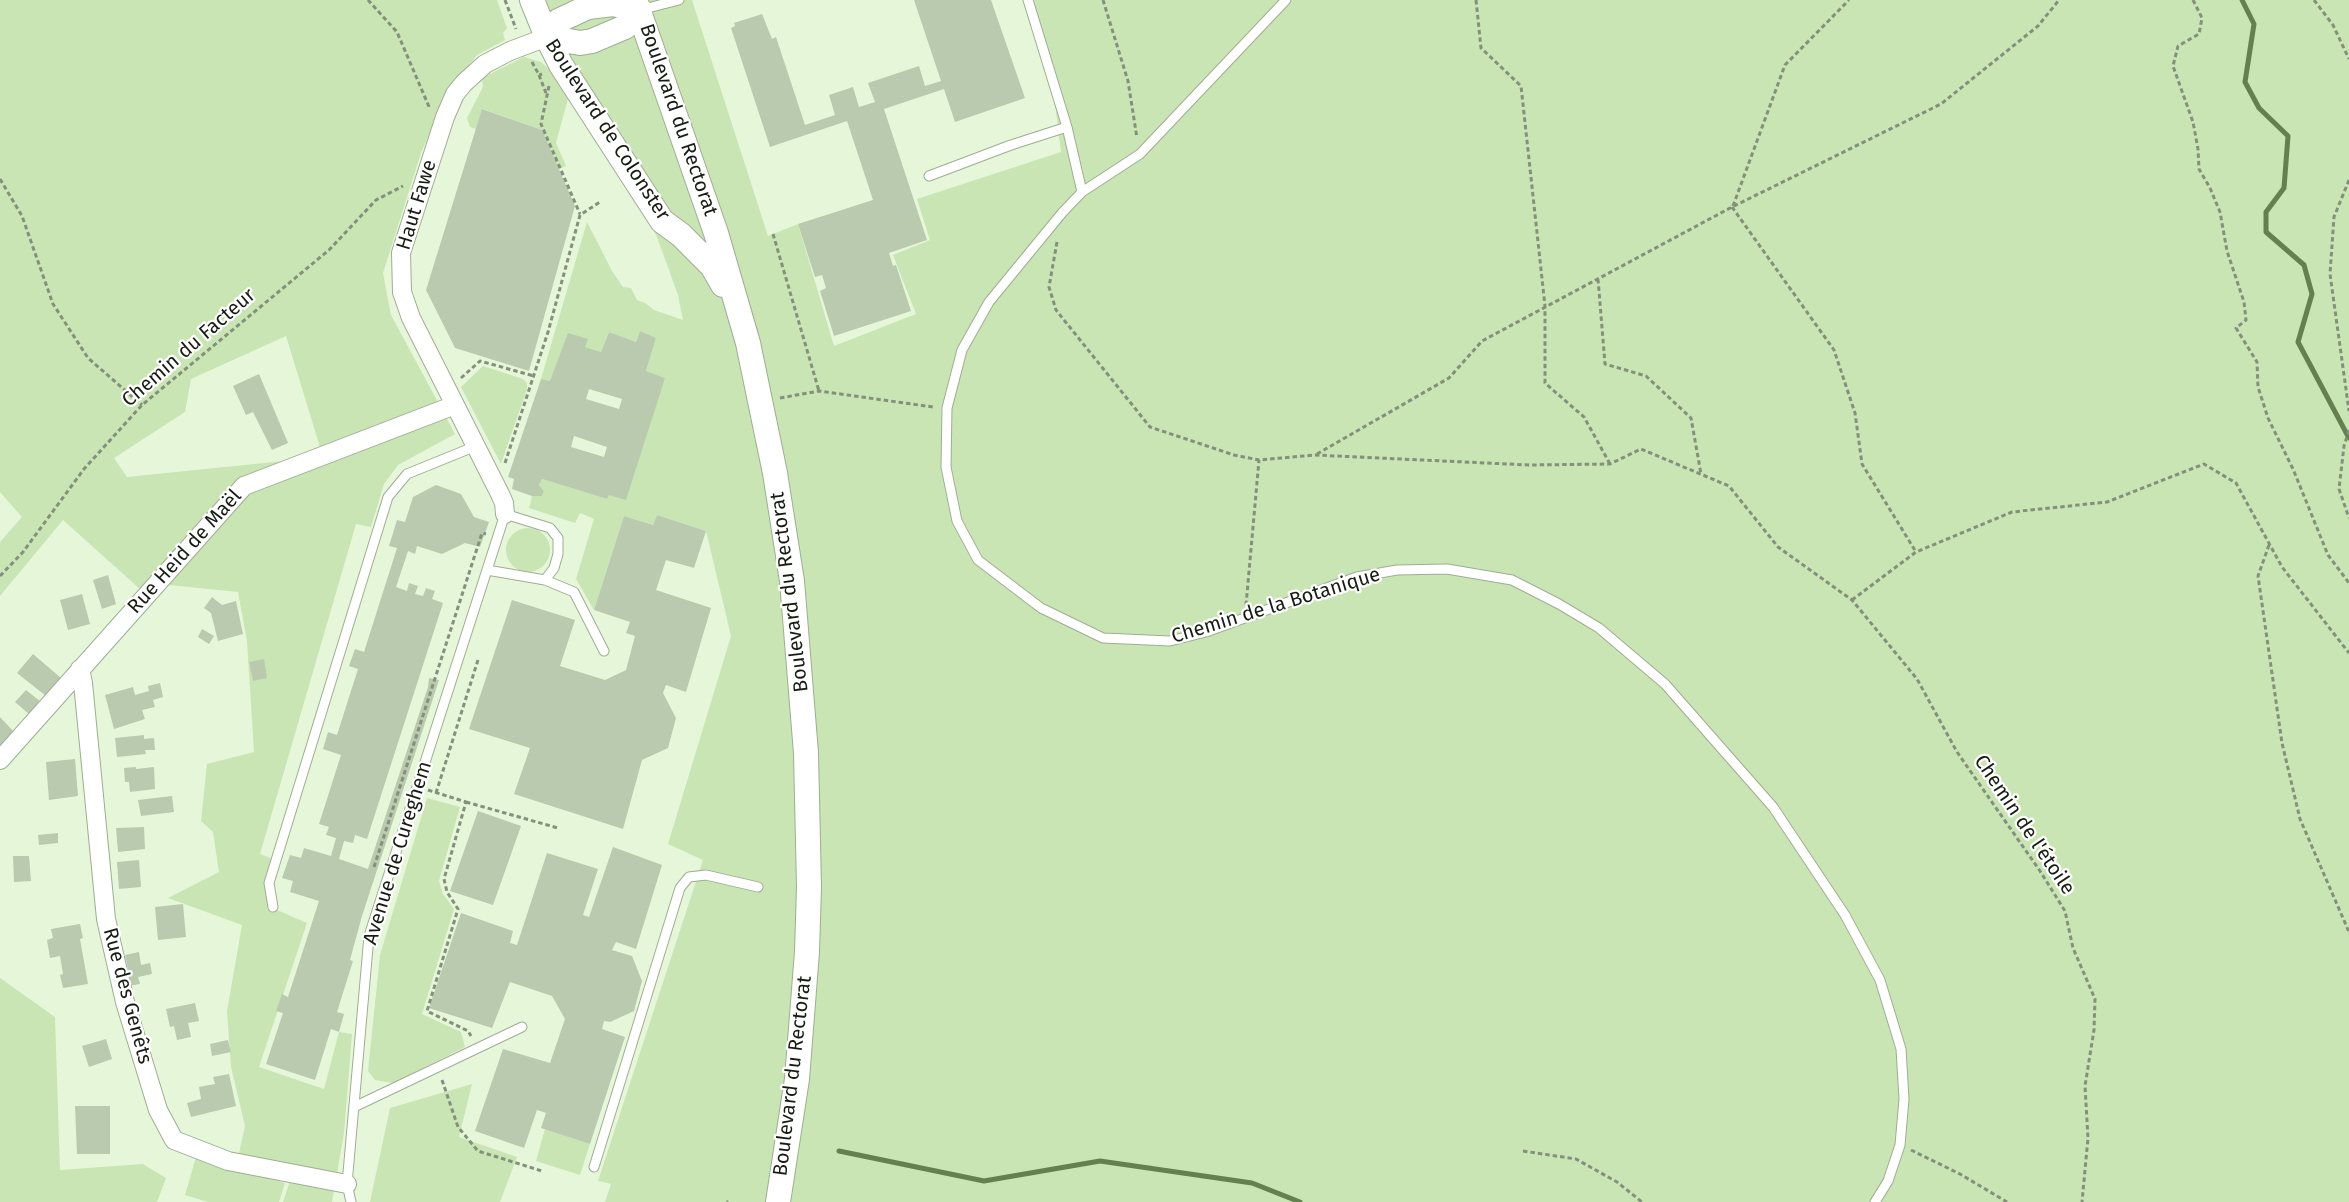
<!DOCTYPE html>
<meta charset="utf-8">
<style>
body{margin:0}
canvas{display:block;background:#e5f6d9}
</style>
<canvas width="2349" height="1202"></canvas>
<script>
const context = document.querySelector('canvas').getContext('2d');
context.lineJoin = 'round';
function fill(path, color) { context.fillStyle = color; context.fill(path, 'evenodd'); }
const poly = rows => new Path2D(rows.map(r => 'M' + r).join(''));
function trace(path, color, width, dash) { context.strokeStyle = color; context.lineWidth = width; context.lineCap = dash ? 'butt' : 'round'; context.setLineDash(dash || []); context.stroke(path); }
function write(font, color, halo, rows, align = 'center') {
  context.font = font + ' "Fira Sans",sans-serif'; context.lineWidth = 4.5; context.setLineDash([]); context.textBaseline = 'middle'; context.strokeStyle = halo; context.fillStyle = color; for (const [text, x, y, turn = 0] of rows) {
    context.save(); context.translate(x, y); context.rotate((+turn || 0) * Math.PI / 180); context.textAlign = isNaN(turn) ? turn : align; if (halo) context.strokeText(text, 0, 0); context.fillText(text, 0, 0); context.restore();
  }
}
fill(poly([
 [0,0,497,0,507,28,503,33,505,40,477,55,447,94,421,153,383,273,391,315,455,434,398,465,384,484,371,527,356,524,260,854,273,859,270,907,307,923,259,1067,324,1089,339,1032,352,1034,344,1133,332,1202,283,1202,293,1172,238,1158,245,1126,231,1067,227,1011,242,925,168,898,219,872,213,832,201,821,207,764,254,752,247,641,238,592,149,583,141,590,63,520,0,596,0,542,22,517,0,492],
 [286,336,323,457,127,477,114,458,185,412,191,379],
 [532,0,692,0,768,236,798,224,834,346,916,314,893,255,930,240,917,199,1061,152,1050,64,1029,0,2349,0,2349,1202,605,1202,611,1184,598,1181,703,860,668,844,731,636,706,531,657,515,653,525,624,516,594,610,576,579,594,519,580,513,575,523,529,508,532,496,542,496,544,491,539,485,542,479,607,499,665,378,646,371,656,338,640,331,636,342,609,332,601,352,585,347,550,381,541,379,587,222,612,271,623,287,631,288,637,300,645,303,654,310,683,320,678,295,657,237],
 [524,57,541,62,554,74,569,95,556,143,566,166,559,169,542,130,483,109,476,129,470,127,467,118,483,87,482,78],
 [483,366,523,379,527,383,527,389,501,464,461,387],
 '506 550a22 22 0 1 1 44 0a22 22 0 1 1-44 0Z',
 [427,798,460,807,439,881,443,894,454,909,422,1014,461,1032,465,1047,393,1083,375,1080,368,1071,380,955],
 [0,978,55,1017,60,1170,143,1164,166,1178,157,1202,0,1202],
 [472,1084,459,1137,517,1157,500,1202,370,1202,390,1108],
 [545,1129,590,1144,580,1175,536,1161],
 [196,1157,285,1183,279,1202,208,1202,185,1195]
]), '#c9e5b4');
trace(poly([
 [2242,0,2254,24,2245,82,2259,108,2288,136,2284,188,2266,212,2266,232,2304,265,2312,294,2298,342,2349,438],
 [839,1151,984,1181,1100,1161,1252,1183,1300,1202]
]), '#64804e', 5);
fill(poly([
 [914,0,991,0,1025,98,955,122,944,89,884,109,927,240,889,253,893,266,896,265,911,311,834,336,820,291,826,288,822,275,815,277,798,224,873,200,847,121,770,147,731,28,735,26,734,23,762,14,772,39,776,37,805,125,835,115,829,95,853,87,859,107,875,102,868,83,919,66,925,86,941,81],
 [482,109,542,130,575,206,529,371,455,348,426,290],
 [640,331,656,338,646,371,665,378,626,500,609,495,607,499,542,479,539,485,544,491,542,496,532,496,512,489,514,479,508,477,541,379,550,381,568,333,588,339,585,347,601,352,609,332,636,342],
 [589,389,622,399,619,409,586,399],
 [574,436,607,447,604,457,571,447],
 [259,374,288,443,272,450,253,412,246,415,233,386],
 [436,485,461,494,474,517,489,522,480,547,465,543,442,554,417,546,415,554,408,551,396,587,407,591,409,583,418,586,415,594,423,596,426,588,435,591,432,599,443,603,367,839,355,835,353,843,344,841,339,859,368,869,428,687,429,678,439,680,362,916,350,960,353,961,337,1012,344,1014,339,1032,331,1029,315,1080,266,1064,283,1013,276,1011,282,994,288,997,319,901,290,892,293,881,282,878,290,855,301,858,304,848,331,856,336,838,326,835,329,827,319,824,341,755,323,749,328,732,337,735,358,669,349,666,355,649,364,652,397,548,389,546,397,520,405,522,413,497],
 [657,515,706,531,694,568,666,560,656,590,711,608,686,692,666,685,663,693,676,718,668,748,642,760,623,829,514,794,530,748,469,729,512,600,575,620,560,666,605,680,626,670,635,636,626,633,630,622,594,610,624,516,653,525],
 [108,575,116,604,102,609,93,580],
 [82,594,90,624,68,630,60,600],
 [212,597,222,605,236,601,243,634,218,641,211,613,204,608],
 [202,629,214,636,209,644,198,637],
 [33,654,61,678,46,696,17,673],
 [264,659,267,678,253,681,249,662],
 [160,683,163,697,153,700,155,707,142,710,145,719,114,729,105,695,133,687,135,695,149,691,148,686],
 [26,690,41,702,30,715,15,702],
 [0,717,14,732,0,746],
 [144,735,144,739,154,738,155,750,145,750,146,754,117,757,115,738],
 [75,759,78,796,49,800,46,762],
 [136,767,136,769,154,767,155,789,130,792,129,782,125,782,124,768],
 [172,796,174,812,141,816,138,800],
 [478,811,521,826,493,905,450,891],
 [144,827,145,849,118,852,116,828],
 [58,833,58,843,39,845,38,835],
 [613,847,662,865,636,949,616,942,612,950,632,956,642,981,634,1011,610,1022,604,1021,602,1029,625,1037,590,1144,541,1128,546,1113,537,1110,524,1148,475,1131,503,1049,550,1063,565,1019,552,996,510,982,492,1028,429,1008,461,913,513,931,510,943,517,945,547,853,598,869,583,915,589,917],
 [13,856,29,856,31,881,14,882],
 [139,860,141,887,119,889,117,862],
 [183,904,186,937,158,940,155,907],
 [80,924,83,938,80,939,88,984,63,988,60,975,63,974,60,956,50,958,47,940,53,938,51,929],
 [139,952,141,965,150,963,152,974,138,977,140,984,128,986,127,978,130,978,125,955],
 [195,1003,199,1021,188,1023,191,1037,177,1040,174,1026,170,1027,166,1009],
 [106,1039,112,1059,89,1067,82,1046],
 [228,1040,231,1052,212,1056,210,1044],
 [229,1074,236,1106,191,1117,187,1103,201,1099,199,1087,215,1084,213,1077],
 [75,1106,110,1106,110,1154,77,1154]
]), '#bacaae');
const service = poly([
 [640,10,679,0],
 [1067,127,1082,192,1062,213,989,302,962,350,947,408,946,467,957,521,978,560,1041,608,1103,638,1170,641,1206,632,1357,577,1397,570,1447,569,1512,580,1559,604,1599,628,1665,684,1773,807,1845,915,1880,980,1901,1049,1904,1099,1900,1145,1888,1181,1875,1202],
 [929,176,1011,145,1067,127,1028,0],
 [1082,192,1140,154,1286,0],
 [545,580,574,592,604,651],
 [273,907,269,883,388,497,407,474,476,446],
 [354,1107,522,1027],
 [594,1167,680,888,689,877,706,875,758,887],
 [351,1202,347,1184,369,936,505,514,550,528,558,538,558,554,554,568,545,580,487,570]
]);
const minor = poly([
 [505,514,504,503,500,494,411,318,402,292,401,253,445,117,455,94,464,83,485,64,510,51,547,37],
 [80,669,83,683,106,919,125,1002,158,1110,174,1140,228,1161,347,1184],
 [0,760,244,486,455,405]
]);
const secondary = poly([
 [532,0,547,37,561,65,662,221,681,235,712,266,723,285],
 [635,0,716,233,748,343,775,473,792,581,806,753,809,887,807,952,797,1079,778,1202],
 [547,37,558,21,588,7,613,4,640,10],
 [547,37,580,43,592,41,625,27,640,10]
]);
trace(service, '#9eae92', 11);
trace(minor, '#9eae92', 20);
trace(secondary, '#9eae92', 26);
trace(poly([
 [368,0,397,32,430,109],
 [505,0,516,29],
 [1103,0,1128,81,1137,138],
 [1476,0,1481,48,1521,86,1545,306,1545,383,1584,417,1610,464],
 [2193,0,2202,18,2199,34,2178,46,2173,66,2193,122,2198,149,2199,169,2210,188,2220,212,2227,251,2244,302,2246,320,2236,328,2257,362,2258,387,2268,418,2293,469,2328,555,2349,583],
 [2314,0,2333,25,2349,59],
 [532,62,539,75,542,74],
 [539,75,546,93],
 [549,86,541,124,580,214],
 [0,179,22,216,53,304,88,358,142,405],
 [2349,180,2334,217,2330,274,2349,411],
 [1733,206,1785,65,1849,0],
 [1732,207,1834,350,1855,413,1862,464,1916,552],
 [773,234,819,391],
 [1057,242,1049,287,1056,310,1150,427,1234,455,1259,460,1315,455,1529,465,1610,464,1641,449,1729,486,1778,547,1852,600,1917,679,1957,752,2040,871,2065,911,2073,948,2095,999,2094,1030,2085,1086,2088,1138,2082,1202],
 [1598,279,1605,364,1646,376,1691,418,1701,474],
 [461,378,480,361,534,376],
 [780,398,819,391,933,407],
 [2349,430,2344,446,2339,489,2349,518],
 [1317,454,1449,378,1482,341,1732,207,1941,104,2038,26,2059,0],
 [505,463,548,332,580,215,600,202],
 [2269,545,2258,576,2282,743,2300,819,2349,932],
 [0,576,23,552,84,469,142,405,329,250,376,200,403,186],
 [1852,600,1916,552,2012,512,2107,502,2204,464,2236,483,2282,567,2349,653],
 [1246,605,1259,460],
 [428,790,466,802,444,879,447,892,458,909,427,1011,468,1031,471,1036],
 [436,793,478,660],
 [466,802,558,828],
 [374,867,482,533,486,534],
 [442,1080,458,1127,478,1151,542,1171],
 [1911,1150,1960,1174,2007,1202],
 [1523,1151,1576,1159,1617,1182,1642,1202],
 [727,1202,728,1201]
]), '#84907c', 3, [4.5, 3]);
trace(service, '#fff', 9);
trace(minor, '#fff', 18);
trace(secondary, '#fff', 24);
write('20px', '#161c12', '#fff', [
 ["Boulevard du Rectorat",678,120,71],
 ["Boulevard de Colonster",607,130,57],
 ["Haut Fawe",417,205,-73],
 ["Chemin du Facteur",189,348,-41],
 ["Rue Heid de Maël",185,552,-48],
 ["Boulevard du Rectorat",790,592,-97],
 ["Chemin de la Botanique",1276,606,-17],
 ["Chemin de l'étoile",2024,825,56],
 ["Avenue de Cureghem",398,853,-73],
 ["Rue des Genêts",127,996,75],
 ["Boulevard du Rectorat",793,1076,-83]
]);
</script>
